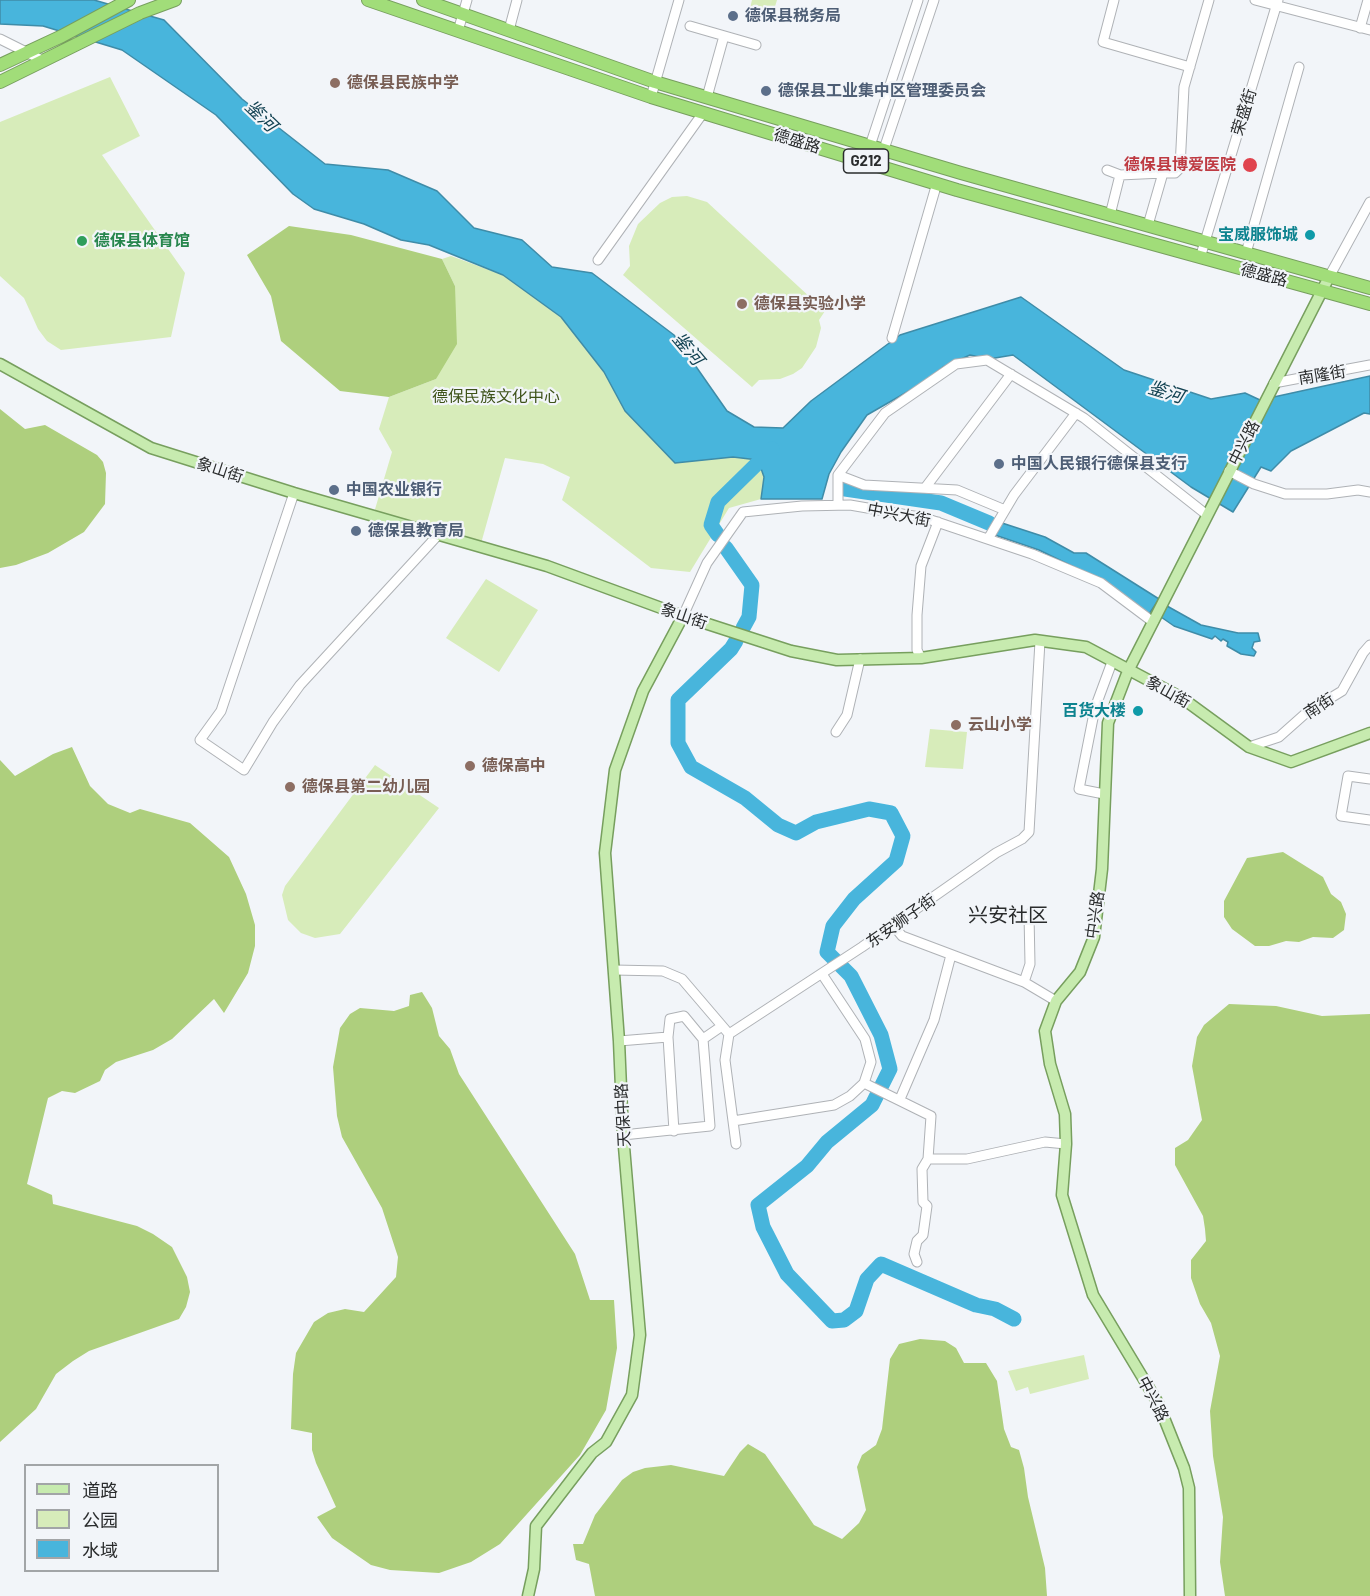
<!DOCTYPE html>
<meta charset="utf-8">
<style>
body{margin:0}
#map{position:relative;width:1370px;height:1596px;overflow:hidden;background:#f2f5f9;font-family:Barlow,"Noto Sans SC",sans-serif}
canvas{display:block}
.legend{position:absolute;left:24px;top:1464px;width:195px;height:108px;box-sizing:border-box;background:#f2f5f9;border:2px solid #a2a5a7;margin:0;padding:8px 10px;list-style:none;font-size:18px;color:#2a2c2d}
.legend li{display:flex;align-items:center;gap:12px;height:30px}
.legend b{width:30px;border:2px solid #a2a5a7}
</style>
<div id="map">
<canvas width="1370" height="1596"></canvas>
<ul class="legend">
<li><b style="height:8px;background:#c7ebaf"></b>道路</li>
<li><b style="height:16px;background:#d7ecba"></b>公园</li>
<li><b style="height:16px;background:#48b5dc"></b>水域</li>
</ul>
</div>
<script>
const context = document.querySelector('canvas').getContext('2d');
context.lineJoin = 'round';
function fill(path, color) { context.fillStyle = color; context.fill(path, 'evenodd'); }
const poly = rows => new Path2D(rows.map(r => 'M' + r).join(''));
function trace(path, color, width, dash) { context.strokeStyle = color; context.lineWidth = width; context.lineCap = dash ? 'butt' : 'round'; context.setLineDash(dash || []); context.stroke(path); }
function write(font, color, halo, rows, align = 'center') {
  context.font = font + ' Barlow,"Noto Sans SC",sans-serif'; context.lineWidth = 4.5; context.setLineDash([]); context.textBaseline = 'middle'; context.strokeStyle = halo; context.fillStyle = color; for (const [text, x, y, turn = 0] of rows) {
    context.save(); context.translate(x, y); context.rotate((+turn || 0) * Math.PI / 180); context.textAlign = isNaN(turn) ? turn : align; if (halo) context.strokeText(text, 0, 0); context.fillText(text, 0, 0); context.restore();
  }
}
fill(poly([
 [752,0,777,0,771,20,749,12],
 [110,77,140,136,102,155,185,273,171,337,61,350,47,341,38,329,24,298,0,276,0,122],
 [687,196,707,202,825,311,819,320,821,328,816,347,802,368,793,374,780,379,759,380,752,387,623,275,630,266,629,246,638,224,660,203,672,197],
 [451,256,503,275,561,317,604,372,625,411,675,463,733,457,758,460,764,477,761,499,729,508,690,572,651,568,562,500,570,477,543,464,505,458,480,547,373,516,392,452,379,429,389,397,436,379,455,286,442,259],
 [486,579,538,610,499,672,446,638],
 [930,729,967,732,963,769,925,767],
 [375,765,439,808,340,934,315,938,301,933,288,920,282,895,285,886],
 [1084,1355,1089,1379,1030,1394,1028,1387,1016,1391,1008,1371]
]), '#d7ecba');
fill(poly([
 [289,226,351,235,442,259,455,286,457,344,436,379,389,397,340,391,281,341,271,296,247,255],
 [0,409,25,429,45,425,97,455,103,462,106,473,105,504,84,532,48,553,16,565,0,568],
 [72,747,90,786,108,804,130,813,140,809,190,823,229,857,246,894,255,925,255,946,248,973,224,1013,214,999,172,1039,153,1050,116,1062,105,1070,100,1081,75,1093,62,1091,48,1098,27,1184,52,1195,53,1204,137,1226,153,1234,172,1247,187,1277,190,1292,186,1307,179,1319,89,1351,73,1361,56,1374,36,1409,0,1442,0,760,15,776,53,754],
 [1283,852,1323,877,1331,894,1341,902,1346,914,1344,930,1333,938,1313,937,1299,942,1286,941,1269,946,1255,946,1232,929,1224,917,1224,901,1247,858],
 [422,992,432,1008,439,1036,450,1049,459,1074,575,1254,590,1300,614,1300,617,1348,606,1410,580,1455,500,1544,471,1562,439,1573,390,1570,371,1565,332,1538,317,1517,336,1507,316,1463,312,1450,312,1433,291,1429,293,1374,296,1353,314,1322,328,1313,345,1309,364,1312,396,1277,398,1257,382,1208,342,1137,337,1116,333,1067,340,1028,350,1014,360,1008,394,1011,409,1006,410,995],
 [1229,1004,1276,1006,1322,1016,1370,1014,1370,1596,1225,1596,1220,1562,1223,1517,1213,1456,1210,1411,1220,1356,1211,1323,1200,1304,1191,1278,1191,1260,1206,1241,1205,1229,1203,1216,1175,1165,1175,1148,1188,1140,1202,1120,1192,1066,1197,1037,1204,1025],
 [920,1339,945,1341,956,1348,964,1363,986,1363,997,1381,1004,1429,1011,1447,1019,1450,1024,1468,1028,1497,1045,1568,1047,1596,595,1596,589,1564,576,1560,573,1544,583,1544,595,1515,622,1480,633,1472,645,1468,671,1465,724,1476,740,1452,748,1444,765,1454,814,1525,842,1539,859,1523,866,1510,857,1467,862,1455,876,1445,882,1429,890,1359,899,1344]
]), '#aecf7d');
const water = poly([
 [0,0,94,0,164,20,242,99,325,164,388,170,437,191,474,228,522,240,552,267,592,273,674,335,727,411,754,427,783,428,811,401,900,335,1021,297,1124,370,1211,399,1245,393,1260,400,1370,376,1370,414,1364,413,1291,451,1271,471,1261,467,1233,512,1191,487,1013,355,989,359,970,355,943,367,921,384,867,415,841,452,829,474,822,499,761,499,764,477,758,460,733,457,675,463,625,411,604,372,561,317,503,275,429,245,401,240,364,224,314,209,293,194,216,115,122,50,43,26,0,24,0,0],
 [1002,523,1045,537,1074,553,1086,553,1159,599,1149,614,1074,567,1039,550,995,535,1002,523],
 [1167,606,1201,625,1238,633,1258,633,1260,641,1254,642,1252,648,1256,652,1254,656,1241,654,1227,646,1228,642,1223,639,1221,641,1215,636,1212,639,1174,626,1161,617,1167,606]
]);
fill(water, '#48b5dc');
trace(water, '#3f8ca8', 1.5);
trace(poly([
 [845,489,941,503,989,523],
 [718,535,711,525,718,502,772,449],
 [726,548,752,585,749,617,743,628],
 [736,641,731,649,678,700,678,743,691,767,745,798,778,825,796,833,816,822,869,809,891,813,903,836,896,861,854,899,833,926,827,952,851,976,881,1035,890,1069,872,1105,827,1142,807,1166,758,1205,763,1227,787,1274,832,1321,844,1320,856,1311,867,1279,881,1264,976,1305,995,1309,1014,1319]
]), '#48b5dc', 15);
const minor = poly([
 [1114,0,1103,42,1190,67],
 [1255,0,1370,30],
 [690,26,756,45],
 [1360,28,1368,0],
 [509,30,517,0],
 [458,31,467,0],
 [0,39,44,61],
 [651,97,679,0],
 [707,97,724,36],
 [865,161,918,0],
 [879,164,934,0],
 [1107,170,1120,175,1163,173,1175,173,1180,168,1184,87,1209,0],
 [1110,215,1120,175],
 [1148,225,1163,173],
 [1246,253,1299,67],
 [1200,258,1278,0],
 [598,260,703,113],
 [1329,277,1370,202],
 [892,338,937,183],
 [1274,383,1370,365],
 [1229,471,1254,484,1285,494,1327,494,1358,490,1370,492],
 [838,475,864,485,957,490,1005,510],
 [925,488,1011,374],
 [294,493,221,711,200,740,244,770,273,722,300,685,438,535],
 [838,505,838,475,885,413,956,364,987,360,1084,418,1207,515],
 [988,539,1014,495,1076,413],
 [683,616,707,563,743,512,802,506,850,505,925,518,1032,554,1101,583,1153,622],
 [921,658,917,650,917,615,921,566,938,522],
 [836,732,847,715,860,659],
 [1249,747,1279,737,1306,713,1342,691,1363,653,1370,645],
 [1370,779,1348,776,1341,816,1370,820],
 [1104,794,1079,789,1095,708,1112,662],
 [893,925,902,936,1024,982,1056,1001],
 [614,970,663,971,682,979,729,1034,862,947,996,853,1022,839,1029,832,1040,641],
 [1024,982,1030,964,1029,914],
 [729,1034,725,1060,736,1144],
 [668,1037,674,1131],
 [619,1041,668,1037,670,1019,684,1016,703,1039],
 [864,1083,931,1116,928,1159,922,1169,923,1202,927,1206,923,1235,917,1241,914,1254,917,1262],
 [900,1099,934,1020,951,955],
 [733,1121,834,1105,850,1096,864,1083,871,1062,865,1039,822,974],
 [623,1135,710,1126,703,1039,722,1026],
 [928,1159,967,1159,1045,1142,1066,1144]
]);
const major = poly([
 [0,364,151,448,294,493,547,566,683,616,791,651,837,660,921,658,1035,640,1086,647,1182,698,1249,747,1291,762,1370,733],
 [528,1596,534,1569,536,1526,592,1453,606,1442,632,1395,640,1335,623,1135,619,1041,605,853,615,770,643,691,683,616],
 [1190,1596,1189,1488,1184,1468,1158,1403,1093,1295,1062,1195,1066,1144,1065,1114,1050,1064,1045,1031,1056,1001,1080,972,1094,937,1102,869,1108,723,1128,671,1329,277]
]);
const highway = poly([
 [368,0,651,97,957,190,1370,304],
 [423,0,655,82,961,173,1370,288],
 [0,65,62,36,129,0],
 [0,82,140,13,175,0]
]);
trace(minor, '#afb2b6', 11);
trace(major, '#779f5e', 13);
trace(highway, '#779f5e', 14);
trace(minor, '#fff', 9);
trace(major, '#c7ebaf', 10);
trace(highway, '#a1dd79', 12);
for (const [x, y, r, color] of [
 [733,16,6,"#5c6f8a"],
 [335,83,6,"#8d6e63"],
 [766,91,6,"#5c6f8a"],
 [1250,165,8,"#e0444e"],
 [1310,235,6,"#0f9aa8"],
 [82,241,6,"#2e9e5b"],
 [742,304,6,"#8d6e63"],
 [999,464,6,"#5c6f8a"],
 [334,490,6,"#5c6f8a"],
 [356,531,6,"#5c6f8a"],
 [1138,711,6,"#0f9aa8"],
 [956,725,6,"#8d6e63"],
 [470,766,6,"#8d6e63"],
 [290,787,6,"#8d6e63"]
]) { const dot = new Path2D(); dot.arc(x, y, r, 0, 2 * Math.PI); context.fillStyle = color; context.fill(dot); trace(dot, '#f2f5f9', 2); }
for (const [x, y, w] of [
 [866,161,45]
]) { const box = new Path2D(); box.roundRect(x - w / 2, y - 12, w, 24, 4.5); context.fillStyle = '#f2f5f9'; context.fill(box); trace(box, '#2a2c2d', 1.5); }
write('bold 15px', '#2a2c2d', null, [
 ["G212",866,161]
]);
write('bold 16px', '#4e5e75', '#f2f5f9', [
 ["德保县税务局",745,16],
 ["德保县工业集中区管理委员会",778,91],
 ["中国人民银行德保县支行",1011,464],
 ["中国农业银行",346,490],
 ["德保县教育局",368,531]
], 'left');
write('bold 16px', '#785e54', '#f2f5f9', [
 ["德保县民族中学",347,83],
 ["德保县实验小学",754,304],
 ["云山小学",968,725],
 ["德保高中",482,766],
 ["德保县第二幼儿园",302,787]
], 'left');
write('16px', '#2a2c2d', '#f2f5f9', [
 ["荣盛街",1244,112,-73],
 ["德盛路",797,141,17],
 ["德盛路",1264,275,15],
 ["南隆街",1322,375,-9],
 ["中兴路",1244,443,-63],
 ["象山街",220,470,18],
 ["中兴大街",899,515,11],
 ["象山街",684,616,19],
 ["象山街",1168,692,29],
 ["南街",1319,706,-33],
 ["中兴路",1095,915,-82],
 ["东安狮子街",901,921,-35],
 ["天保中路",623,1115,-93],
 ["中兴路",1153,1399,63]
]);
write('bold 16px', '#be3a42', '#f2f5f9', [
 ["德保县博爱医院",1236,165]
], 'right');
write('bold 16px', '#0d838f', '#f2f5f9', [
 ["宝威服饰城",1298,235],
 ["百货大楼",1126,711]
], 'right');
write('bold 16px', '#27864d', '#f2f5f9', [
 ["德保县体育馆",94,241]
], 'left');
write('16px', '#3e531a', '#f2f5f9', [
 ["德保民族文化中心",496,397]
]);
write('italic 18px', '#124252', '#f2f5f9', [
 ["鉴河",261,116,44],
 ["鉴河",688,349,50],
 ["鉴河",1166,392,17]
]);
write('20px', '#2a2c2d', '#f2f5f9', [
 ["兴安社区",1008,915]
]);
</script>
